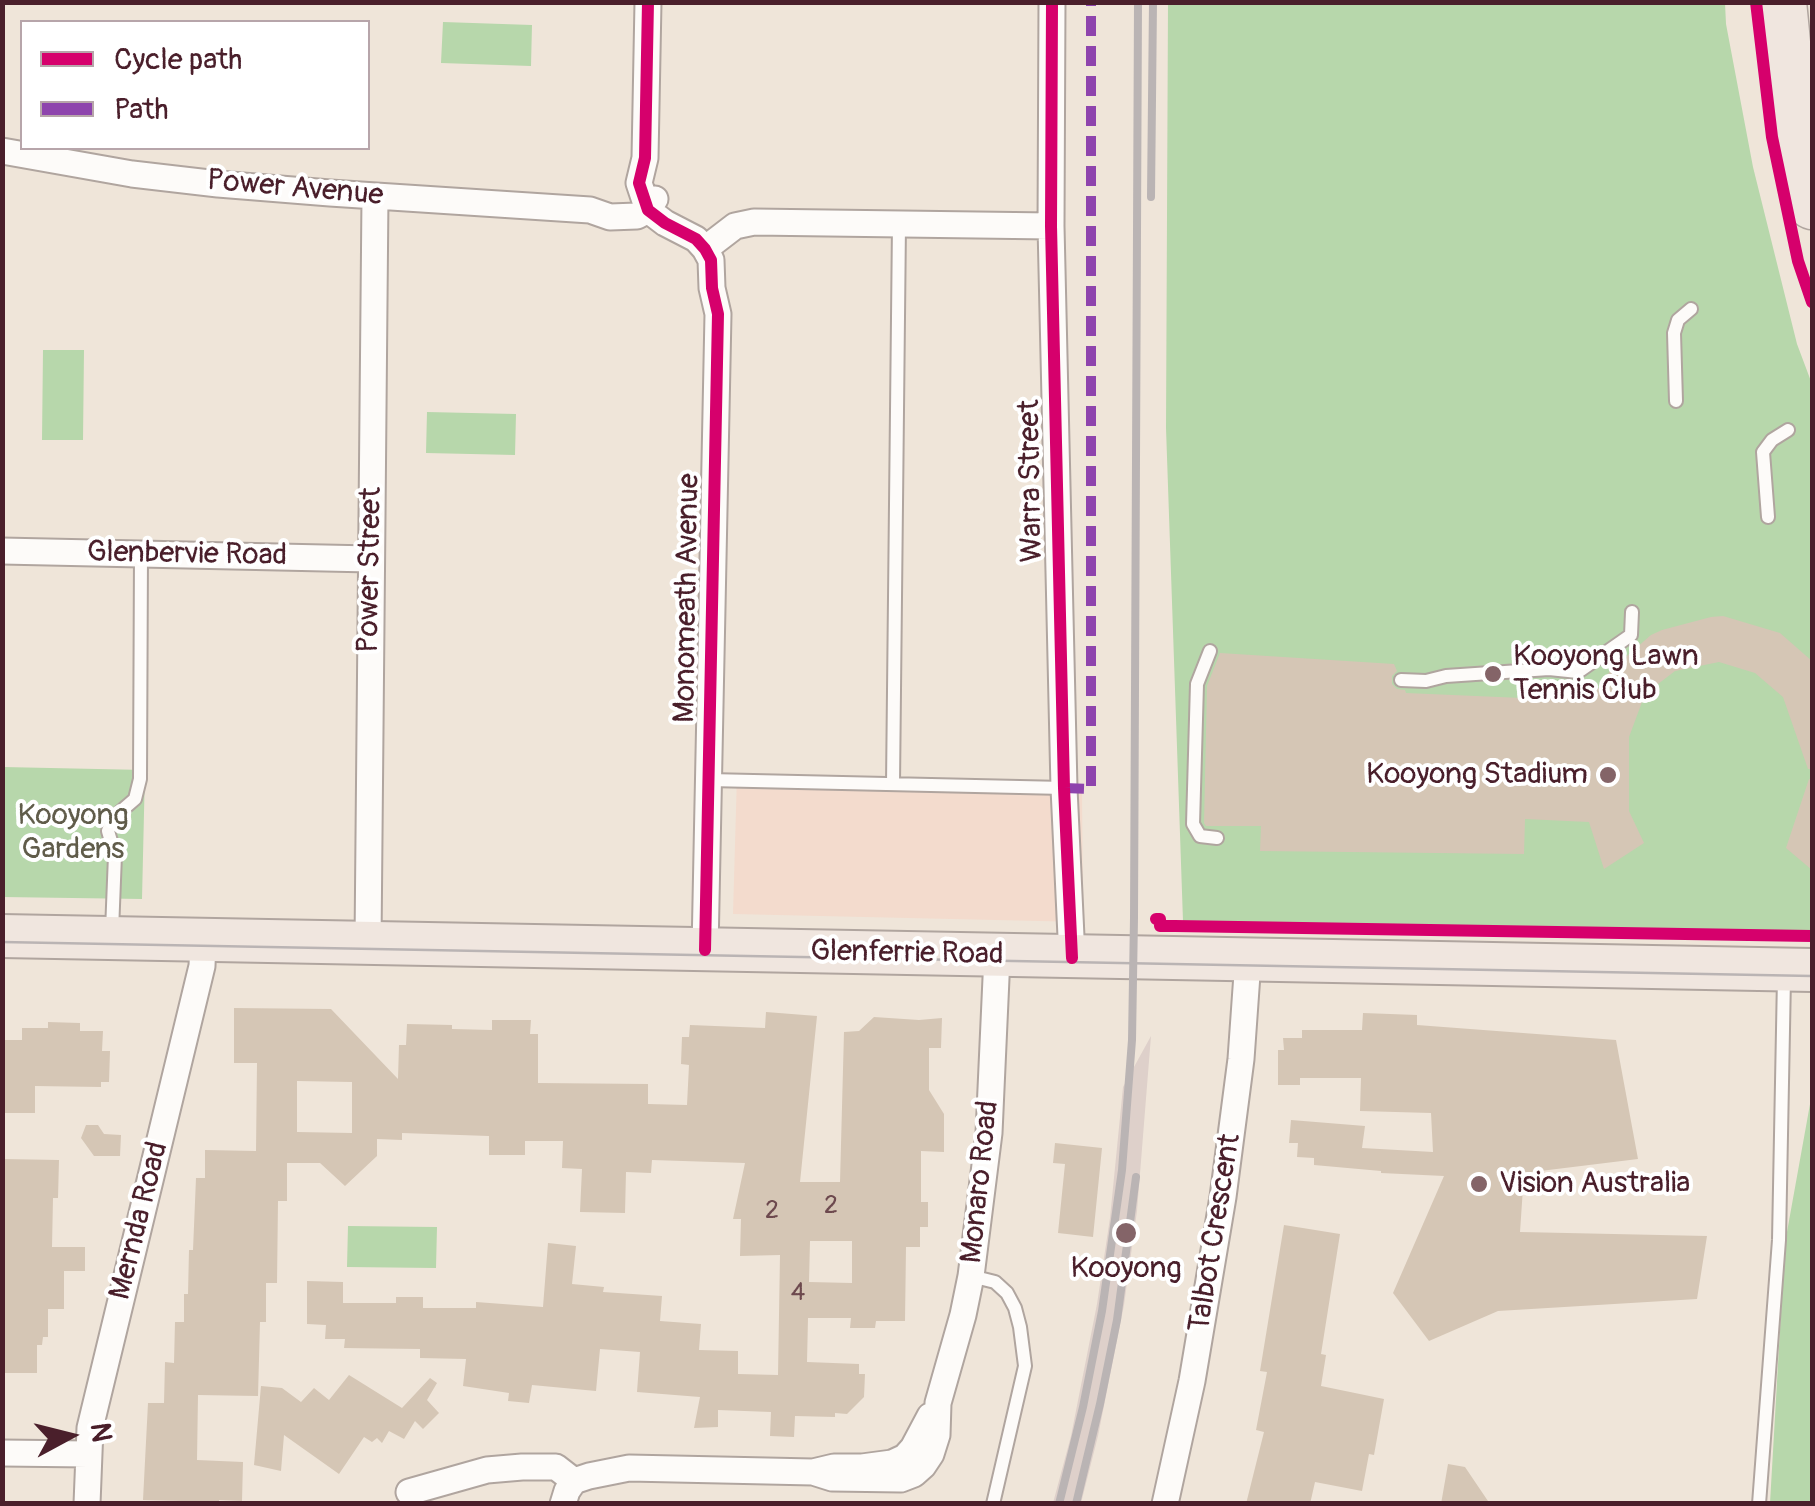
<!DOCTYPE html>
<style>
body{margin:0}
#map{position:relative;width:1815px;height:1506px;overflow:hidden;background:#efe5d9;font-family:Pangolin,sans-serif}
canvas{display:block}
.frame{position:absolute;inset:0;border:5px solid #4a1f2b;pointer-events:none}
.legend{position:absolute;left:20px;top:20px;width:350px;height:130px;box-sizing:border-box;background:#fff;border:2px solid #b7a5aa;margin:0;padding:12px 18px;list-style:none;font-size:30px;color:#4a1f2b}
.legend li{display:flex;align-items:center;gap:20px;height:50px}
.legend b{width:50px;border:2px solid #b7a5aa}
.north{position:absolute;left:20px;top:1386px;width:100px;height:100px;-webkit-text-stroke:8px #fff;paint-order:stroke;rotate:83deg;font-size:28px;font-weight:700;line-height:40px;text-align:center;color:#4a1f2b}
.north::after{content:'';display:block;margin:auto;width:35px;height:45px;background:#4a1f2b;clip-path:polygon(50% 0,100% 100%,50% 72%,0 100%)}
</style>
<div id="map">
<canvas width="1815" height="1506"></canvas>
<div class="frame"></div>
<ul class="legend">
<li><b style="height:12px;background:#d6006c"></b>Cycle path</li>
<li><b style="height:12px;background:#8e44ad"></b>Path</li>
</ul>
<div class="north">N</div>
</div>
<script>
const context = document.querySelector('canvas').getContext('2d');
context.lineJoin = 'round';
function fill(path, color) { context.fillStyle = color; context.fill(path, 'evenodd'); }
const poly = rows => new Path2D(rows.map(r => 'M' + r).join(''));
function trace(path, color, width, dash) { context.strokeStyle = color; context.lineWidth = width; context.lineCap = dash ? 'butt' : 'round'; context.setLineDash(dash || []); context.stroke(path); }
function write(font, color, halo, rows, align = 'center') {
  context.font = font + ' Pangolin,sans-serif'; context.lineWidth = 8; context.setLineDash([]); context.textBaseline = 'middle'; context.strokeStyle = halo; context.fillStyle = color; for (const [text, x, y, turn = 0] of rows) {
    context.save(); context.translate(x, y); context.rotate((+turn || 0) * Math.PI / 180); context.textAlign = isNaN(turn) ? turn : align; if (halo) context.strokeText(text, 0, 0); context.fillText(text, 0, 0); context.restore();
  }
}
fill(poly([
 [737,775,1082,786,1083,922,733,914]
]), '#f3dbcd');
fill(poly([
 [1151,1036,1137,1211,1124,1305,1098,1436,1081,1503,1053,1503,1071,1436,1097,1304,1110,1218,1123,1087]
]), '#ded0ca');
fill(poly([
 [1168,3,1725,3,1726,24,1753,167,1797,344,1812,384,1812,931,1183,921,1166,428],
 [443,22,532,25,531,66,441,63],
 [43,350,84,350,83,440,42,440],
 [427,412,516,414,515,455,426,453],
 [3,767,145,770,142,899,3,897],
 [1812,1093,1812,1503,1770,1503,1785,1243],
 [348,1226,437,1227,436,1268,347,1267]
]), '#b7d7ab');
fill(poly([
 [1723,616,1780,633,1812,661,1812,769,1808,769,1783,697,1755,673,1719,662,1675,671,1645,694,1629,737,1629,811,1644,843,1604,869,1589,822,1525,819,1524,854,1260,851,1261,826,1206,826,1204,823,1207,686,1220,653,1394,664,1397,671,1392,676,1392,684,1397,689,1405,690,1406,693,1522,698,1522,686,1602,688,1606,676,1614,667,1651,635,1662,630,1711,617],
 [1809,779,1812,780,1812,870,1786,848],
 [234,1008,331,1009,398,1079,399,1045,406,1045,407,1024,452,1025,452,1029,492,1030,492,1020,531,1020,530,1034,538,1034,538,1083,648,1084,648,1104,687,1105,689,1065,681,1064,682,1037,689,1037,690,1025,765,1028,766,1012,817,1016,800,1182,840,1182,844,1032,859,1031,874,1017,919,1020,942,1018,941,1048,929,1048,929,1090,944,1114,944,1152,921,1151,921,1202,928,1202,928,1227,920,1227,920,1247,906,1247,905,1321,876,1321,875,1328,850,1328,851,1318,808,1318,807,1362,859,1364,859,1374,865,1374,864,1397,847,1414,835,1413,835,1417,795,1416,794,1437,770,1436,771,1412,718,1410,718,1427,694,1428,700,1397,637,1392,640,1352,600,1349,596,1391,532,1385,529,1403,508,1401,509,1393,463,1386,466,1359,420,1358,420,1349,344,1348,345,1339,325,1339,326,1325,307,1324,307,1281,343,1282,343,1303,396,1303,396,1297,423,1297,423,1308,476,1308,476,1302,543,1307,548,1243,576,1246,572,1284,604,1287,603,1292,662,1296,660,1321,701,1324,699,1350,738,1351,738,1374,778,1375,780,1255,740,1256,741,1219,733,1219,745,1163,652,1160,651,1173,626,1172,625,1213,580,1212,582,1169,562,1168,563,1141,525,1141,525,1155,489,1155,489,1136,402,1133,402,1140,377,1139,377,1156,345,1186,320,1163,287,1163,287,1201,278,1201,277,1283,266,1283,266,1322,260,1322,258,1396,198,1395,197,1460,243,1462,242,1501,219,1500,219,1504,182,1504,182,1501,143,1500,148,1403,164,1403,165,1362,174,1363,175,1322,184,1322,184,1294,188,1294,189,1250,193,1250,196,1178,205,1178,205,1150,256,1151,257,1063,234,1063],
 [297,1081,352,1082,352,1133,297,1132],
 [810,1241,852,1241,852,1283,809,1282],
 [1363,1013,1417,1015,1417,1025,1616,1040,1638,1159,1524,1173,1520,1232,1707,1236,1697,1299,1498,1311,1429,1341,1393,1293,1444,1176,1381,1173,1381,1171,1314,1165,1314,1158,1297,1157,1298,1143,1289,1143,1291,1120,1365,1126,1362,1148,1433,1152,1431,1113,1360,1111,1361,1078,1300,1078,1300,1085,1278,1085,1278,1050,1284,1050,1283,1038,1302,1038,1302,1030,1362,1030],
 [48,1022,80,1023,80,1031,103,1031,102,1051,110,1051,109,1082,101,1082,101,1087,35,1086,35,1113,2,1113,3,1040,22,1040,22,1028,48,1028],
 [86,1125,98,1125,104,1134,121,1135,120,1156,94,1156,81,1138],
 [1055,1143,1102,1148,1093,1237,1058,1233,1065,1164,1053,1163],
 [2,1159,59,1160,58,1198,53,1198,52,1247,85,1247,85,1271,64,1271,64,1309,48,1309,48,1337,43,1337,42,1345,37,1345,37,1373,2,1373],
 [1284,1225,1340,1234,1321,1354,1326,1355,1321,1386,1384,1399,1374,1455,1369,1454,1362,1491,1315,1482,1310,1504,1246,1504,1264,1432,1256,1430,1267,1372,1260,1371],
 [349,1375,402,1408,430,1378,437,1383,427,1400,439,1413,423,1429,415,1421,404,1439,389,1431,382,1443,377,1438,372,1442,364,1437,339,1474,284,1435,281,1471,254,1465,261,1386,282,1388,301,1402,314,1388,329,1400],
 [1448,1464,1465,1467,1490,1504,1441,1504]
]), '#d5c6b5');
const service = poly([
 [1676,401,1674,333,1678,320,1691,309],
 [1768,517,1763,452,1772,440,1788,430],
 [1210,651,1197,684,1193,824,1200,836,1217,838],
 [1401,680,1426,681,1446,676,1549,669,1578,672,1631,635,1632,612],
 [709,780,1064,788],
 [893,784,899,224],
 [112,931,115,855,108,831,113,818,135,799,140,779,141,554],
 [971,1276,995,1282,1007,1293,1015,1308,1020,1327,1025,1366,993,1504],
 [1759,1504,1779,1240,1784,977]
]);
const minor = poly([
 [648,2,645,158,639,183,648,210,665,223,696,239,705,249,711,260,712,288,718,314,705,950],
 [1052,2,1051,226,1064,788,1072,958],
 [2,151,132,174,218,184,330,193,590,210,610,217,637,216,648,210,655,199],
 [705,249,735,226,754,222,1051,226],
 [2,551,371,559],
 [368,943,375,196],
 [2,1453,88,1454],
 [813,1472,832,1478,901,1479,914,1474,923,1466,931,1454,937,1435,938,1403,963,1315,971,1276,989,1133,997,956],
 [409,1492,487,1470,522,1467,556,1467,574,1481],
 [87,1504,90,1428,202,966,203,940],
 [563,1504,567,1491,574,1481,589,1476,629,1468,813,1472,834,1467,862,1467,892,1463,905,1457,913,1448,930,1416],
 [1165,1504,1192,1381,1223,1197,1241,1059,1248,960]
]);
const primary = poly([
 [2,936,1812,970]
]);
const motorway = poly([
 [1782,2,1790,83,1804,170,1812,205]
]);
trace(service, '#b0a59f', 16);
trace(minor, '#b0a59f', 29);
trace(primary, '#b0a59f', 46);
trace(motorway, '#b0a59f', 51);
trace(service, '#fdfbf9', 12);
trace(minor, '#fdfbf9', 25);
trace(primary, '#f0e6df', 42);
trace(motorway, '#f0e6df', 48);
trace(poly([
 [2,942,1812,976]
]), '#bab4b4', 2.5);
trace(poly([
 [1151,197,1153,2],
 [1059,1504,1083,1407,1102,1311,1122,1170,1132,1040,1134,918,1138,2],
 [1076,1504,1100,1404,1117,1320,1136,1177]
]), '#bab4b4', 8);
trace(poly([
 [1064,788,1091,789,1091,2]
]), '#8e44ad', 10, [20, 10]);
trace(poly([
 [648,2,645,158,639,183,648,210,665,223,696,239,705,249,711,260,712,288,718,314,705,950],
 [1052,2,1051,226,1064,788,1072,958],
 [1756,2,1772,137,1798,261,1812,302],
 [1156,919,1160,919,1160,926,1175,926,1812,936]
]), '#d6006c', 12);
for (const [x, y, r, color] of [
 [1493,674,10,"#846468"],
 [1608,775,10,"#846468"],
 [1479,1184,10,"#846468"],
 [1126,1233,12,"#846468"]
]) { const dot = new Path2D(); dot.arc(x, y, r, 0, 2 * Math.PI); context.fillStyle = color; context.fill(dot); trace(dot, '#fff', 4); }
write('25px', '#6d494e', null, [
 ["2",831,1207],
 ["2",772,1212],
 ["4",798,1294]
]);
write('30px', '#4a1f2b', '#fff', [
 ["Power Avenue",295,189,5],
 ["Warra Street",1032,481,-91],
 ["Glenbervie Road",187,555,1],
 ["Power Street",371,570,-89],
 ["Monomeath Avenue",688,598,-89],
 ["Glenferrie Road",907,954,1],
 ["Monaro Road",981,1182,-84],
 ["Mernda Road",140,1221,-76],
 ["Talbot Crescent",1216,1233,-81]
]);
write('30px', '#4a1f2b', '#fff', [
 ["Kooyong Lawn",1513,657],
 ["Tennis Club",1513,691],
 ["Kooyong Stadium",1588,775,"right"],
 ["Vision Australia",1499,1184],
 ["Kooyong",1126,1269,"center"]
], 'left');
write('30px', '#605c4a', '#fff', [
 ["Kooyong",73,816],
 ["Gardens",73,850]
]);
</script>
